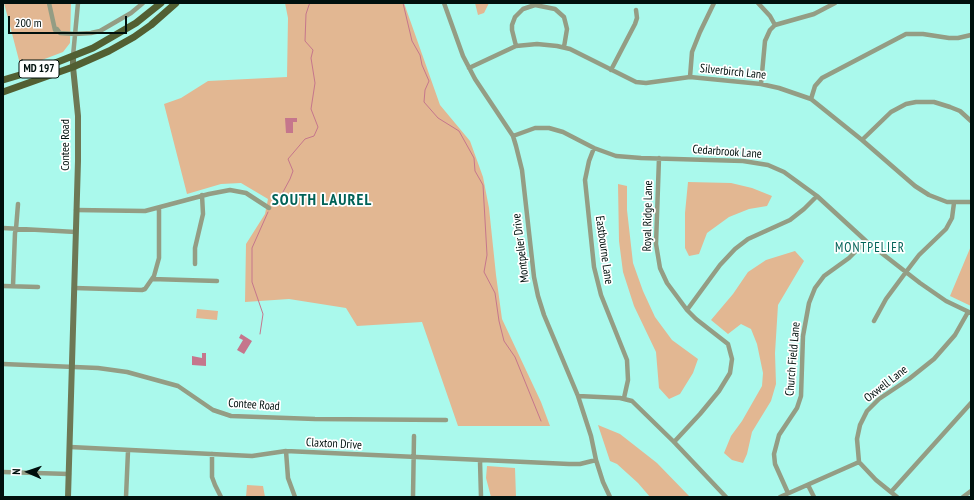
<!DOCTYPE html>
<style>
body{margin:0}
#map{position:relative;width:974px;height:500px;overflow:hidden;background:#aaf9ec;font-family:"PT Sans Narrow",sans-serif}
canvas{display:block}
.frame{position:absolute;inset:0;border:4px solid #00100d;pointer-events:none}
.north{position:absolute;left:8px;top:452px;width:40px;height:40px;-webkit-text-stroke:3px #fff;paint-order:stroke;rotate:272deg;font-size:11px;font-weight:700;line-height:16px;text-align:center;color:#00100d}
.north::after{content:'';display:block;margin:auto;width:14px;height:18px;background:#00100d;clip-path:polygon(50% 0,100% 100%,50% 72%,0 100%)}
.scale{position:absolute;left:8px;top:16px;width:119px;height:18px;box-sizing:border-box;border:2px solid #00100d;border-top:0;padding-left:5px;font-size:12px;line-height:14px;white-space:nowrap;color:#00100d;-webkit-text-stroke:3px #fff;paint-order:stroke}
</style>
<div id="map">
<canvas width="974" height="500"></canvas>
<div class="frame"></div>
<div class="north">N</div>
<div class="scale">200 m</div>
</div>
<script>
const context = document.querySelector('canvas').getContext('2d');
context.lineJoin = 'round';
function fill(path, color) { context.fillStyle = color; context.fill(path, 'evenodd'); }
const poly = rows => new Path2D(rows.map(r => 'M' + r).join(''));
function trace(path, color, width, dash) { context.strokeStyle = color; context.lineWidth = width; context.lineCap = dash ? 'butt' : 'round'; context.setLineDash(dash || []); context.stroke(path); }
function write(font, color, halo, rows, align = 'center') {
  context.font = font + ' "PT Sans Narrow",sans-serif'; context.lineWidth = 3.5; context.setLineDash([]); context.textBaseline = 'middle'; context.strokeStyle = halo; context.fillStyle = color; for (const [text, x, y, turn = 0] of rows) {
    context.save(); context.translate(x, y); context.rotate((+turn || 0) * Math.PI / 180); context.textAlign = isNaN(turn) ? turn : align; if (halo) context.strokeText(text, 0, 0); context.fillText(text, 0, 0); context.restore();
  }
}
fill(poly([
 [4,3,71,3,70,43,63,52,21,68],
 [285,3,404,3,440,105,470,141,483,177,489,208,496,275,502,319,541,402,550,426,458,426,422,322,357,326,346,308,289,299,245,302,246,244,265,214,268,199,241,183,221,184,187,194,164,104,181,98,208,81,287,77,288,18],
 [475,3,489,3,484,13,478,15],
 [688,182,731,183,752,188,772,196,767,206,749,209,729,217,707,233,699,254,689,256,685,248,685,213],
 [618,184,627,186,627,210,633,263,643,291,655,317,672,340,698,359,693,373,680,394,669,399,659,388,656,352,634,306,623,272,619,241],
 [971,246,971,306,950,296],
 [795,251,804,261,778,305,775,353,776,384,771,401,752,432,747,454,743,463,732,460,724,453,731,436,742,421,762,386,763,373,757,344,751,329,741,324,728,334,711,320,733,294,748,272,766,260],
 [197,309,218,311,217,320,196,318],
 [598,425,620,434,657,463,690,497,650,497,638,483,617,464,610,461],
 [487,466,515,468,516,497,491,497,486,478],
 [247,485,263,486,265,497,246,497]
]), '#e2b792');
fill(poly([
 [285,118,297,118,297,122,293,122,293,133,286,133],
 [241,334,252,341,244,354,237,350,243,340,239,338],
 [202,353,206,353,206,366,192,365,192,356,202,358]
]), '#c5768c');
trace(poly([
 [403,3,412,41,420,55,422,65,429,81,425,90,424,102,438,118,459,131,474,158,475,171,483,185,487,255,484,272,495,293,499,321,504,341,515,357,541,421],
 [272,205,283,192,290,179,293,171,288,159,305,139,314,136,318,127,311,109,315,83,311,58,313,50,305,41,306,14,309,5,310,3],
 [260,334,263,314,252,282,252,248,268,212]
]), '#c5768c', 1);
trace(poly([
 [49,3,55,30,57,29,60,33,75,34,91,33,100,31,131,13,143,3],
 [444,3,463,56,475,79,513,136,516,146,522,170,534,277,538,296,544,315,578,396,591,436,596,460,603,482,610,497],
 [758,3,770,16,775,25],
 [516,46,512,30,512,25,515,17,523,9,535,5,555,9,564,17,567,29,564,47],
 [73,56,78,3],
 [469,68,516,46,537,44,557,46,570,49,636,82,646,83,690,77,761,84,779,88,811,99,862,140,915,186,929,195,947,202,971,202],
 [611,70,635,24,637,18,636,10],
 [690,77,692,52,700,32,714,3],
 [761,84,765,41,770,30,775,25,814,14,835,3],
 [811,99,815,86,822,78,906,34,923,34,949,38,958,38,971,35],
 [513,136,535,128,549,128,563,132,594,148,616,156,641,158,743,161,768,165,784,172,817,196,866,241,920,283,946,301,971,313],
 [862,140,891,112,906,104,916,102,934,102,950,107,960,111,971,121],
 [594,148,589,161,585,180,594,267,601,295,627,360,628,380,624,398],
 [659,158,656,244,660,268,667,283,687,310,696,319,728,344,732,359,730,373,719,391,700,414,674,442],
 [76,210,145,211,209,194,230,190,246,193,269,208],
 [3,228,76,232],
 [195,264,195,248,203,214,202,195],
 [152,279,217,281],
 [3,286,38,287],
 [13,286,15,233,16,229,18,204],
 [74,288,142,290,145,289,154,276,159,258,159,208],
 [687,310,720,265,735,249,748,239,790,220,804,209,817,196],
 [874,321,886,299,906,272,919,255,946,229,952,218,954,203],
 [3,364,98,368,127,372,178,386,213,410,231,416,315,419,446,420],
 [578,396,620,398,632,401,674,442,726,497],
 [70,447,252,456,286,451,569,464,580,464,596,460],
 [286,451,288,478,295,497],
 [212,454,212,477,215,485,221,497],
 [480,461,481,497],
 [3,472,69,474],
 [808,485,814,497],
 [891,492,971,403],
 [788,493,775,464,774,454,779,435,797,408,801,396,803,336,809,303,815,288,824,276,849,258,866,241],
 [126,497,128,451],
 [413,497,414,436],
 [780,497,859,462],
 [897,497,876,480,859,462,857,439,860,425,867,411,879,399,909,379,934,359,955,335,968,312],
 [963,497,971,491]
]), '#949d84', 4.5);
trace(poly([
 [68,497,78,161,78,116,73,67,73,56]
]), '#6d7855', 6);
trace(poly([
 [3,80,40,69,93,48,136,23,161,3],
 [3,92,73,67,109,51,134,37,151,25,176,3]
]), '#525f32', 7);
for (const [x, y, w] of [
 [39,69,40]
]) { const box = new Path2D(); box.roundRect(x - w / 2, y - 9, w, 18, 3); context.fillStyle = '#fff'; context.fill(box); trace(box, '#00100d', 1); }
write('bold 11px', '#00100d', null, [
 ["MD 197",39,69]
]);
write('12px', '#00100d', '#fff', [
 ["Silverbirch Lane",733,72,6],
 ["Contee Road",66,145,-90],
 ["Cedarbrook Lane",727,152,4],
 ["Royal Ridge Lane",648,216,-89],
 ["Montpelier Drive",521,248,-97],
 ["Eastbourne Lane",604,250,82],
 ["Church Field Lane",793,359,-85],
 ["Oxwell Lane",886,384,-38],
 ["Contee Road",254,405,4],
 ["Claxton Drive",334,444,3]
]);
context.letterSpacing = '1px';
write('13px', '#006257', '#fff', [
 ["MONTPELIER",870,248]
]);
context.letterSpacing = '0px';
context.letterSpacing = '1px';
write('bold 16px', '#006257', '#fff', [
 ["SOUTH LAUREL",322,200]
]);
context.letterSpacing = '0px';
</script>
